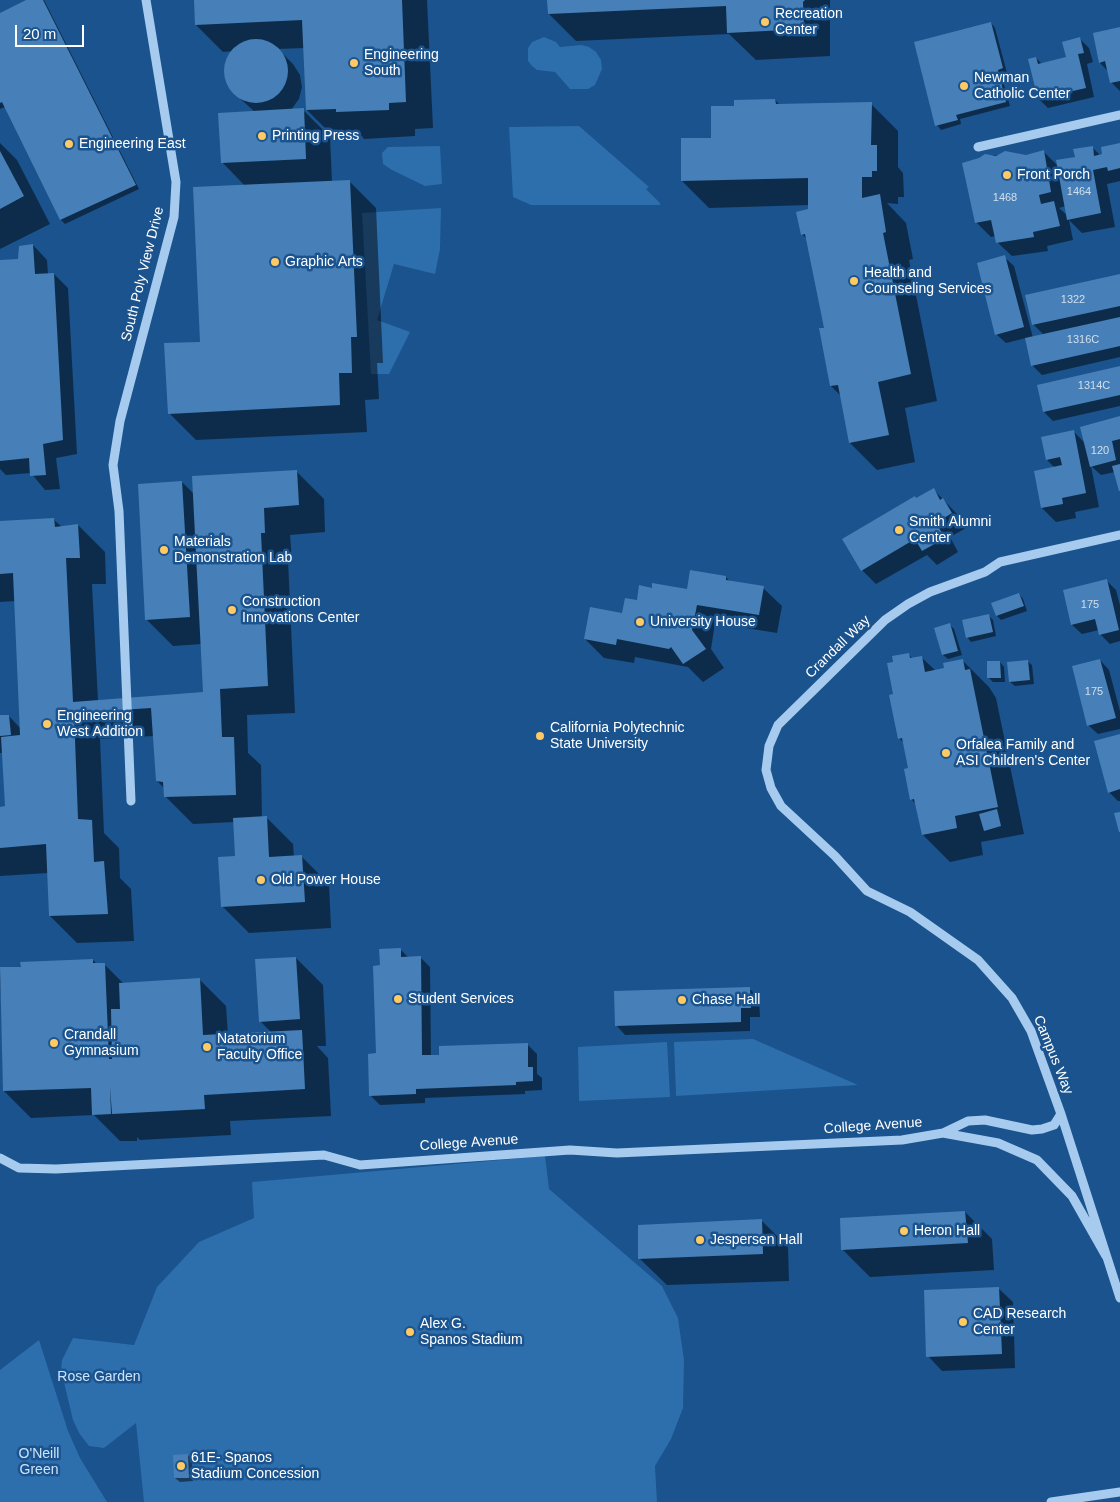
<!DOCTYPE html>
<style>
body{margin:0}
#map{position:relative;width:1120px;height:1502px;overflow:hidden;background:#1a538d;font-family:Arial,sans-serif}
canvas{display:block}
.scale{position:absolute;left:15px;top:25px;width:69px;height:22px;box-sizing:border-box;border:2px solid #fff;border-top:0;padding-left:6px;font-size:15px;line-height:18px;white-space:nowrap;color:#fff;-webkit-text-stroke:4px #1a538d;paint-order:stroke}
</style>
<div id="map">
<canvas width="1120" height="1502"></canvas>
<div class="scale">20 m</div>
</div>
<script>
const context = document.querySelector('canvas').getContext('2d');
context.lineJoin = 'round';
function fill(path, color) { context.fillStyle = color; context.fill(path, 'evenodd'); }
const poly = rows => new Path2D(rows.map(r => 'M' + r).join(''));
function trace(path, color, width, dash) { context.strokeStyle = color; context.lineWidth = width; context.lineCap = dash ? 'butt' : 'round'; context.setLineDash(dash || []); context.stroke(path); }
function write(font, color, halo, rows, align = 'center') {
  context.font = font + ' Arial,sans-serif'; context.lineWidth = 5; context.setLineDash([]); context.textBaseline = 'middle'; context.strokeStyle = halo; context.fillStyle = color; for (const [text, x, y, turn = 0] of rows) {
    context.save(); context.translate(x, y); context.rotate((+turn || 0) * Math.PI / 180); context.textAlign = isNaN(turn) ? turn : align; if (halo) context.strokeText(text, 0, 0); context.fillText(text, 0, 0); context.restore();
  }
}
fill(poly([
 [544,37,556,42,560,47,581,45,589,47,596,52,601,60,602,69,595,85,588,89,570,89,555,72,537,70,532,66,528,61,528,48,532,42],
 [579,126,649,187,646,189,660,203,660,205,531,205,513,197,509,127],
 [440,146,442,184,425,186,392,170,383,164,382,153,388,147],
 [441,208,440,249,435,274,394,264,377,320,410,332,389,374,371,374,362,213],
 [753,1039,858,1085,676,1096,674,1042],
 [667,1042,670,1097,579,1101,578,1047],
 [545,1156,549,1189,662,1286,678,1318,684,1360,683,1408,671,1439,655,1466,657,1502,144,1502,136,1423,104,1448,89,1446,79,1433,73,1420,61,1370,62,1360,73,1338,134,1345,157,1287,199,1242,254,1218,252,1182],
 [39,1340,68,1431,80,1458,107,1502,0,1502,0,1370]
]), '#2d6eac');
fill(poly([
 [29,0,44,0,139,189,65,224,61,220,5,107,0,109,0,14],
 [195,0,427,0,433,128,415,129,415,136,364,139,361,135,334,137,307,110,304,48,278,49,293,64,300,75,302,87,299,99,291,110,303,110,330,137,332,182,349,181,376,208,383,363,377,363,379,399,365,400,367,432,196,440,169,413,201,343,245,186,222,162,255,112,234,93,227,82,225,71,228,59,233,51,223,52,196,25],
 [548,0,830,0,830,56,756,60,729,34,576,41,549,14],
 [991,23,995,28,1007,73,1001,74,1010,106,960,119,961,124,941,130,937,125],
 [1120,28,1120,91,1111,82,1109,72,1100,63],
 [1080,39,1089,48,1093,62,1087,64,1094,97,1048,108,1039,99,1036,58,1042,64,1068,58],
 [775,100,780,105,871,104,898,131,898,167,903,173,904,197,898,197,898,204,887,203,906,223,913,259,909,260,937,401,905,408,915,462,877,470,850,443,841,396,831,386,826,329,808,240,802,234,809,205,709,208,682,181,735,107],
 [0,143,17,160,50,224,0,249],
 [1120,145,1120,181,1107,184,1115,227,1082,233,1069,220,1073,240,1047,246,1048,251,1012,256,997,242,996,236,991,237,976,222,980,159,985,155,1026,156,1043,151,1058,166,1092,147,1101,156],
 [1066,206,1068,216,1059,208],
 [33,245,47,260,48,274,54,274,68,288,77,454,56,458,60,489,45,490,31,473,6,475,0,469,0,261,19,261],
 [1004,257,1014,266,1033,338,1044,335,1033,324,1120,276,1120,357,1042,375,1032,365,1026,338,1006,343,996,334],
 [1120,367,1120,406,1053,421,1044,412],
 [1120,418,1120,487,1115,472,1101,475,1091,466,1099,507,1075,512,1076,518,1056,522,1042,508,1035,472,1055,468,1047,460,1073,431,1086,444],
 [297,472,324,499,325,532,290,535,292,560,288,560,295,713,247,715,248,753,261,765,262,818,266,817,293,844,294,857,302,857,329,884,331,928,249,933,222,906,236,858,234,822,193,824,166,797,165,789,157,781,154,736,100,739,104,833,119,848,120,878,131,889,134,941,77,943,50,916,48,873,0,876,0,808,6,808,3,753,0,753,0,716,9,716,21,729,16,601,0,602,0,522,53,519,62,527,78,525,105,552,106,584,92,584,98,701,204,694,202,644,173,646,146,619,182,482,194,494],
 [934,490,957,514,966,528,950,537,958,552,937,565,927,555,876,584,862,570,917,500],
 [726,577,730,582,763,588,782,606,777,633,715,623,711,649,724,668,703,682,688,667,635,657,634,663,604,658,585,639,624,615,653,589,688,591],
 [1107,581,1116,590,1120,605,1120,641,1110,644,1100,634,1099,630,1082,634,1072,625,1065,591],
 [1019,594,1023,599,1027,611,1001,620,997,616],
 [989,616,993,620,996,636,971,642,967,637],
 [950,625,954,629,962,655,948,659,943,655,936,629],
 [908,654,913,659,921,657,936,671,946,669,962,660,989,687,996,698,1024,834,981,842,983,855,950,862,923,835,917,805,911,799,909,769,904,743,899,738,895,695,895,663],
 [1100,660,1109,670,1120,711,1120,729,1098,734,1088,725],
 [1027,661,1032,665,1034,684,1015,686,1010,682],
 [1000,662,1004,667,1005,682,993,682,988,677],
 [1120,736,1120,801,1118,801,1109,792],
 [400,949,409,958,420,957,430,967,431,1056,527,1044,537,1054,537,1074,542,1078,542,1090,525,1091,525,1094,425,1098,425,1103,380,1105,371,1096,377,1055,381,967],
 [296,958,323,985,326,1046,317,1046,328,1058,331,1116,230,1121,231,1135,140,1140,137,1137,137,1141,120,1141,94,1115,31,1118,4,1091,0,969,93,960,97,964,104,964,124,984,199,979,226,1006,228,1035,272,1033,260,1021],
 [750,989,759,998,760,1017,750,1017,750,1031,625,1035,616,1025],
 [965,1212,992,1239,994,1270,870,1277,843,1250],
 [761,1220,788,1247,789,1281,667,1285,640,1259],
 [998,1288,1013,1302,1015,1368,942,1371,928,1356],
 [188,1455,192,1459,193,1481,180,1482,175,1478]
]), '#0007');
fill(poly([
 [26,0,43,0,136,185,60,220,2,102,0,103,0,13],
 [194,0,402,0,406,102,389,103,389,110,336,112,336,109,306,110,302,20,195,25],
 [547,0,805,0,803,2,804,29,727,33,726,6,548,14],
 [991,22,1003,68,998,70,1006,102,956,115,958,120,935,126,914,42],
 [1120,27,1120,81,1110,83,1105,61,1099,63,1093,33],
 [1080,37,1084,53,1078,54,1086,88,1038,99,1028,59,1036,57,1038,64,1066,57,1062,42],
 '224 71a32 32 0 1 1 64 0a32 32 0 1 1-64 0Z',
 [775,99,776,104,872,102,871,145,877,145,877,171,872,171,872,177,862,177,862,198,880,194,886,232,883,233,911,374,878,382,889,435,849,443,838,385,830,386,819,328,824,328,805,234,801,235,796,212,808,209,808,178,681,181,681,138,711,138,711,106,734,106,734,100],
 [304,108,306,159,221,163,218,113],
 [1120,143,1120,168,1108,171,1107,167,1093,170,1101,213,1067,220,1056,160,1075,157,1073,149,1093,146,1094,156,1102,154,1101,147],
 [1044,150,1051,192,1039,195,1041,204,1054,201,1060,226,1033,232,1034,237,996,243,991,220,975,223,962,163,979,158,985,154,996,156,1005,151,1026,155],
 [0,151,24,196,0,209],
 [350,180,357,337,351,337,352,373,339,373,340,405,168,414,164,343,200,342,193,187],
 [33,244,35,274,54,273,63,440,43,444,46,475,30,476,29,458,0,461,0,260,18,259,19,246],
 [1005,255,1024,327,995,335,977,263],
 [1120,274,1120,306,1032,325,1025,295],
 [1120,317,1120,346,1031,366,1025,338],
 [1120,366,1120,395,1043,412,1037,385],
 [1120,416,1120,439,1112,441,1116,460,1090,467,1080,427],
 [1074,430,1086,493,1062,498,1063,504,1041,508,1034,471,1062,465,1060,457,1046,460,1041,437],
 [1120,464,1120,491,1119,491,1112,466],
 [297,470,299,505,264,508,265,533,261,533,268,686,220,689,222,737,234,737,236,795,164,797,163,782,156,781,151,708,74,713,78,819,92,820,94,862,104,861,108,914,49,916,46,844,0,848,0,807,5,806,1,737,20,735,13,573,0,574,0,521,54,518,55,527,78,524,80,558,66,558,73,702,203,692,192,476],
 [182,481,190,617,145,620,138,484],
 [934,488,940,500,943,498,952,513,936,523,945,538,922,551,915,539,861,571,842,539,915,496,916,498],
 [690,570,726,576,726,580,764,586,759,615,697,605,692,630,706,649,683,664,671,647,669,649,617,639,616,645,584,639,590,607,622,613,625,598,637,600,639,585,652,588,652,583,687,589],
 [1107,579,1119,630,1099,635,1095,619,1071,625,1063,590],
 [1019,593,1024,606,996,616,991,603],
 [989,614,993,632,966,638,962,620],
 [950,623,958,651,942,655,934,628],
 [909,653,910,658,922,656,925,672,944,668,943,663,963,659,965,670,970,669,998,807,955,816,957,828,922,835,914,799,910,800,904,769,908,768,902,738,898,739,889,695,893,694,887,663,893,662,892,656],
 [1100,659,1116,718,1087,726,1072,666],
 [1028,660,1030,680,1009,682,1007,662],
 [987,661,1000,661,1001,678,987,678],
 [0,715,9,715,11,735,0,736],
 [1120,734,1120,789,1108,793,1094,741],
 [997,809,1001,826,984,831,979,814],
 [1120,812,1120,832,1119,832,1114,813],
 [267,816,269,857,302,855,305,902,221,907,218,857,235,856,233,818],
 [401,948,401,957,421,956,422,1055,439,1055,439,1046,528,1043,528,1067,533,1067,533,1081,516,1082,516,1085,416,1089,416,1094,369,1096,368,1054,376,1053,373,966,380,965,379,949],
 [296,957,300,1019,259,1022,255,959],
 [93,959,93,963,105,963,109,1059,112,1059,111,1009,120,1009,119,983,200,978,203,1035,302,1030,305,1089,204,1095,205,1109,112,1114,110,1086,111,1114,92,1115,91,1088,3,1091,0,967,21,967,20,962],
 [750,987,751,1008,741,1008,741,1022,615,1026,614,991],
 [965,1211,968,1243,841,1250,840,1218],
 [762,1219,763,1254,638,1259,638,1225],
 [999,1287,1002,1354,926,1357,924,1290],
 [188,1454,189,1478,174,1478,173,1455]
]), '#4780b8');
trace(poly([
 [978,147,1120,115],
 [1120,535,1000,562,985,572,930,592,908,604,885,620,778,725,769,746,766,770,771,788,781,806,835,856,867,891,910,912,978,960,1012,998,1031,1031,1061,1114,1120,1298],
 [131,801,119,511,113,465,120,421,174,217,176,182,146,0],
 [943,1133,968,1121,985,1120,1032,1130,1042,1129,1054,1125,1061,1114],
 [0,1158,19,1168,56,1169,324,1155,360,1165,570,1150,617,1153,902,1140,943,1133,998,1143,1037,1160,1072,1196,1106,1256],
 [1051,1502,1120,1492]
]), '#a6cbee', 9);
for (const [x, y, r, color] of [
 [765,22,5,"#ffc963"],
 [354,63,5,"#ffc963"],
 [964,86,5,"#ffc963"],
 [262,136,5,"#ffc963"],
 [69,144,5,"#ffc963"],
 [1007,175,5,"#ffc963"],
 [275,262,5,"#ffc963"],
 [854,281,5,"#ffc963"],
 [899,530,5,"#ffc963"],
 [164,550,5,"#ffc963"],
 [232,610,5,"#ffc963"],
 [640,622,5,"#ffc963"],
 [47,724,5,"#ffc963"],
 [540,736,5,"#ffc963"],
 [946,753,5,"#ffc963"],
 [261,880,5,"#ffc963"],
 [398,999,5,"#ffc963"],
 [682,1000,5,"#ffc963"],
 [54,1043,5,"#ffc963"],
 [207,1047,5,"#ffc963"],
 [904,1231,5,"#ffc963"],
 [700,1240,5,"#ffc963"],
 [963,1322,5,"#ffc963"],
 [410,1332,5,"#ffc963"],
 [181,1466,5,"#ffc963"]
]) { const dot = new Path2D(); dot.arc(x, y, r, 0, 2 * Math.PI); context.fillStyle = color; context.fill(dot); trace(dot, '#1a538d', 2); }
write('11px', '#d1dfed', null, [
 ["1464",1079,192],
 ["1468",1005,198],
 ["1322",1073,300],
 ["1316C",1083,340],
 ["1314C",1094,386],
 ["120",1100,451],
 ["175",1090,605],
 ["175",1094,692]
]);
write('14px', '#fff', '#1a538d', [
 ["Recreation",775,14],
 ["Center",775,30],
 ["Engineering",364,55],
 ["South",364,71],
 ["Newman",974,78],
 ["Catholic Center",974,94],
 ["Printing Press",272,136],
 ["Engineering East",79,144],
 ["Front Porch",1017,175],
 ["Graphic Arts",285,262],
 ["Health and",864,273],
 ["Counseling Services",864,289],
 ["Smith Alumni",909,522],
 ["Center",909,538],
 ["Materials",174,542],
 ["Demonstration Lab",174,558],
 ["Construction",242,602],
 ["Innovations Center",242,618],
 ["University House",650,622],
 ["Engineering",57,716],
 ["West Addition",57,732],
 ["California Polytechnic",550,728],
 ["State University",550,744],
 ["Orfalea Family and",956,745],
 ["ASI Children's Center",956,761],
 ["Old Power House",271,880],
 ["Student Services",408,999],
 ["Chase Hall",692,1000],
 ["Crandall",64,1035],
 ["Gymnasium",64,1051],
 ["Natatorium",217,1039],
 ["Faculty Office",217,1055],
 ["Heron Hall",914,1231],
 ["Jespersen Hall",710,1240],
 ["CAD Research",973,1314],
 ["Center",973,1330],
 ["Alex G.",420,1324],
 ["Spanos Stadium",420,1340],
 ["61E- Spanos",191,1458],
 ["Stadium Concession",191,1474]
], 'left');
write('14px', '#fff', '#1a538d', [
 ["South Poly View Drive",143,274,-76],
 ["Crandall Way",838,647,-44],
 ["Campus Way",1053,1055,68],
 ["College Avenue",873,1126,-4],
 ["College Avenue",469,1143,-4]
]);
write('14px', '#cce4fa', '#1a538d', [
 ["Rose Garden",99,1377],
 ["O'Neill",39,1454],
 ["Green",39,1470]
]);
</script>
